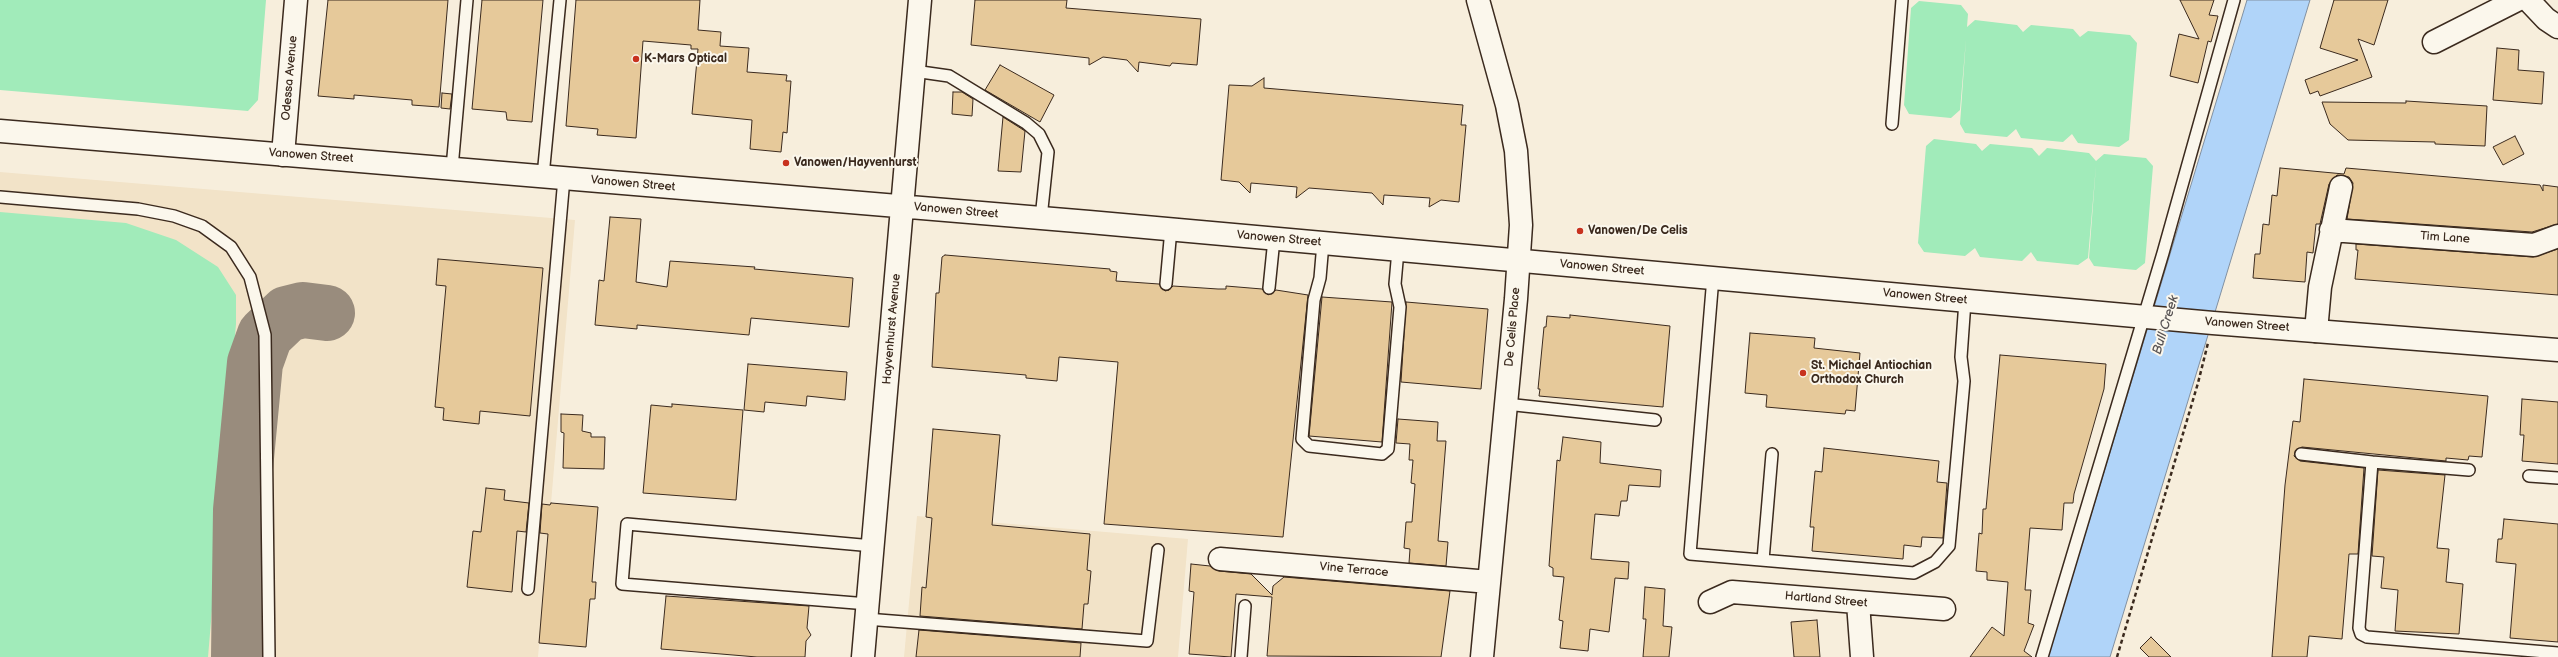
<!DOCTYPE html>
<style>
body{margin:0}
canvas{display:block;background:#f7eedc}
</style>
<canvas width="2558" height="657"></canvas>
<script>
const context = document.querySelector('canvas').getContext('2d');
context.lineJoin = 'round';
function fill(path, color) { context.fillStyle = color; context.fill(path, 'evenodd'); }
const poly = rows => new Path2D(rows.map(r => 'M' + r).join(''));
function trace(path, color, width, dash) { context.strokeStyle = color; context.lineWidth = width; context.lineCap = dash ? 'butt' : 'round'; context.setLineDash(dash || []); context.stroke(path); }
function write(font, color, halo, rows, align = 'center') {
  context.font = font + ' "Balsamiq Sans",sans-serif'; context.lineWidth = 4; context.setLineDash([]); context.textBaseline = 'middle'; context.strokeStyle = halo; context.fillStyle = color; for (const [text, x, y, turn = 0] of rows) {
    context.save(); context.translate(x, y); context.rotate((+turn || 0) * Math.PI / 180); context.textAlign = isNaN(turn) ? turn : align; if (halo) context.strokeText(text, 0, 0); context.fillText(text, 0, 0); context.restore();
  }
}
fill(poly([
 [0,172,575,220,538,657,0,657],
 [917,516,1188,539,1178,657,904,657]
]), '#f2e3c8');
fill(poly([
 [0,0,266,0,258,100,248,111,0,90],
 [1919,1,1961,5,1968,14,1967,27,1975,20,2017,25,2023,32,2031,25,2073,29,2080,37,2088,31,2130,35,2137,43,2129,140,2119,147,2078,143,2072,134,2063,142,2021,138,2016,129,2007,137,1965,133,1960,124,1966,39,1960,110,1951,118,1909,114,1904,105,1911,8],
 [1934,139,1976,144,1982,151,1990,144,2032,148,2039,156,2047,148,2089,153,2096,161,2104,154,2146,158,2153,166,2145,263,2136,270,2094,266,2089,258,2096,165,2088,258,2078,265,2037,261,2031,252,2022,261,1980,257,1975,248,1965,256,1924,252,1918,243,1926,146],
 [0,212,126,223,176,240,218,267,236,295,236,324,208,657,0,657]
]), '#a1ebba');
const water = poly([
 [2247,0,2310,0,2110,657,2048,657,2247,0]
]);
fill(water, '#b0d4f9');
trace(water, '#8190a1', 1);
trace(poly([
 [239,657,241,510,255,363,265,335,287,314,303,310,327,313]
]), '#998c7d', 56);
const building = poly([
 [328,0,448,0,439,107,412,105,412,100,354,95,354,99,318,96,328,0],
 [482,0,543,0,532,122,507,120,506,112,472,109,482,0],
 [576,0,700,0,698,30,721,32,720,46,749,48,747,72,787,75,786,81,791,81,787,133,783,132,781,152,750,149,752,120,692,114,698,49,691,49,691,45,643,41,636,138,597,135,598,129,566,126,576,0],
 [975,0,1067,0,1066,8,1201,19,1197,65,1172,63,1170,66,1139,62,1138,72,1127,60,1103,57,1089,65,1089,58,971,45,975,0],
 [2180,0,2214,0,2209,15,2218,16,2211,42,2208,41,2198,83,2170,76,2179,34,2199,39,2180,0],
 [2334,0,2388,0,2374,45,2358,39,2372,77,2320,96,2318,91,2310,94,2305,80,2358,60,2320,48,2334,0],
 [2497,48,2519,50,2518,70,2544,72,2542,104,2493,100,2497,48],
 [1000,65,1054,95,1040,122,985,90,1000,65],
 [1264,78,1264,88,1463,105,1461,125,1466,125,1459,202,1441,200,1429,207,1430,198,1384,195,1383,205,1372,193,1309,188,1296,198,1297,187,1251,183,1250,193,1239,182,1221,180,1229,85,1252,86,1264,78],
 [953,92,962,92,973,99,972,116,952,114,953,92],
 [442,93,452,94,450,109,441,108,442,93],
 [2406,101,2487,106,2485,146,2435,144,2435,142,2348,140,2330,124,2322,102,2406,103,2406,101],
 [1003,117,1025,131,1021,172,998,171,1003,117],
 [2515,136,2524,154,2503,165,2493,147,2515,136],
 [2280,168,2344,174,2346,168,2540,185,2543,191,2543,185,2558,187,2558,224,2532,232,2347,219,2353,183,2349,177,2337,175,2329,184,2320,224,2316,224,2313,253,2307,252,2305,282,2253,278,2255,254,2260,254,2263,224,2269,225,2272,195,2277,196,2280,168],
 [610,217,641,219,636,282,667,287,670,261,755,267,754,269,853,278,849,327,751,318,749,335,637,325,637,329,595,325,599,280,604,281,610,217],
 [2356,244,2533,257,2558,249,2558,295,2355,279,2358,250,2356,250,2356,244],
 [945,255,1110,269,1110,271,1117,272,1116,281,1159,284,1165,291,1169,290,1173,286,1218,289,1226,289,1226,286,1262,289,1268,295,1276,290,1308,295,1283,537,1104,524,1118,362,1059,357,1057,381,1026,378,1026,375,932,367,936,293,939,293,942,257,945,255],
 [438,259,543,268,530,416,480,411,479,424,443,420,444,408,435,407,446,286,436,285,438,259],
 [1322,297,1392,302,1382,442,1309,436,1322,297],
 [1406,302,1488,309,1481,389,1401,382,1406,302],
 [1570,315,1670,326,1663,407,1539,396,1540,389,1538,389,1544,327,1546,327,1547,316,1570,318,1570,315],
 [1750,333,1815,338,1814,348,1860,353,1855,411,1846,410,1845,414,1766,407,1767,395,1745,393,1750,333],
 [2000,355,2106,364,2104,389,2074,494,2073,503,2064,503,2062,530,2030,528,2025,590,2031,590,2028,623,2034,625,2024,651,2032,657,1970,657,1992,627,2004,636,2008,582,1987,580,1987,572,1976,571,1979,533,1982,534,1983,509,1986,509,2000,355],
 [748,364,847,372,845,400,807,396,806,406,765,402,764,412,744,410,748,364],
 [2304,379,2488,396,2482,457,2469,456,2468,460,2446,458,2446,461,2302,447,2296,450,2294,456,2300,461,2364,468,2358,554,2349,554,2342,639,2309,636,2307,657,2272,657,2285,485,2293,421,2300,422,2304,379],
 [2522,399,2558,402,2558,464,2522,461,2524,435,2520,435,2522,399],
 [672,404,743,410,736,500,643,493,651,405,672,407,672,404],
 [561,414,583,415,582,431,591,433,591,437,605,437,604,469,563,468,564,433,561,432,561,414],
 [1398,419,1438,422,1437,441,1446,441,1438,541,1448,542,1446,566,1409,563,1410,549,1404,548,1406,522,1412,522,1415,484,1411,483,1413,460,1409,460,1410,444,1396,443,1398,419],
 [933,429,1000,435,992,525,1090,534,1087,570,1091,571,1088,604,1084,604,1082,629,920,616,922,587,926,588,932,518,926,517,933,429],
 [1563,437,1601,442,1600,463,1661,470,1660,487,1629,485,1627,501,1621,501,1619,516,1595,514,1591,559,1629,562,1628,579,1615,578,1609,632,1590,629,1588,651,1560,648,1563,621,1559,620,1564,577,1553,576,1553,568,1549,566,1557,460,1560,461,1563,437],
 [1824,448,1939,461,1937,482,1947,483,1943,538,1922,537,1921,547,1904,545,1903,559,1812,551,1814,527,1810,527,1815,471,1822,472,1824,448],
 [2378,470,2445,475,2437,548,2449,549,2446,582,2463,584,2459,634,2395,631,2398,590,2381,588,2384,557,2372,556,2378,470],
 [486,488,505,490,504,500,529,503,526,532,517,531,512,592,467,587,473,531,481,532,486,488],
 [551,503,598,507,592,582,596,582,595,599,590,599,586,647,539,643,548,534,540,533,542,504,550,505,551,503],
 [2504,519,2558,524,2558,642,2510,638,2516,564,2496,562,2498,539,2502,539,2504,519],
 [1191,564,1210,566,1219,571,1251,574,1272,595,1273,586,1284,577,1450,591,1441,657,1267,656,1272,597,1236,594,1231,657,1189,654,1194,592,1189,591,1191,564],
 [1645,587,1665,589,1663,626,1672,627,1669,657,1643,657,1646,619,1643,619,1645,587],
 [666,596,809,606,807,628,811,635,806,641,805,657,757,657,661,649,666,596],
 [1817,620,1820,657,1794,657,1791,622,1817,620],
 [919,630,1081,643,1080,657,916,657,919,630],
 [2151,637,2171,657,2149,657,2140,648,2151,637]
]);
fill(building, '#e6c99a');
trace(building, '#3b2a1e', 1);
const service = poly([
 [914,71,949,76,1026,123,1039,134,1048,152,1041,218],
 [1892,124,1902,0],
 [452,168,467,0],
 [543,176,560,0],
 [0,197,138,209,174,216,202,226,231,247,250,277,265,335,269,657],
 [1323,243,1320,278,1314,300,1302,439,1309,446,1382,454,1388,449,1400,307,1395,284,1398,250],
 [1713,277,1690,554,1914,573,1935,562,1949,546,1964,381,1961,357,1965,301],
 [1166,284,1171,229],
 [1269,288,1274,239],
 [1506,404,1655,420],
 [2301,454,2372,462],
 [2469,470,2372,462,2359,628,2361,634,2367,637,2558,653],
 [2529,476,2558,478],
 [1763,560,1772,454],
 [528,589,564,178],
 [868,604,622,584,627,524,873,546],
 [866,619,1147,641,1158,550],
 [1241,657,1245,606],
 [2042,657,2163,253,2234,0]
]);
const minor = poly([
 [1478,0,1507,105,1516,151,1521,225,1516,299,1482,657],
 [2528,0,2546,19,2558,27],
 [2434,42,2517,0],
 [2331,230,2534,245,2558,236],
 [2316,331,2320,287,2341,187],
 [1220,559,1489,582],
 [1710,602,1732,592,1944,609],
 [1858,603,1862,657]
]);
const tertiary = poly([
 [283,155,296,0]
]);
const secondary = poly([
 [0,131,1089,222,2213,323,2558,350],
 [863,657,920,0]
]);
trace(service, '#3b2a1e', 14);
trace(minor, '#3b2a1e', 25);
trace(tertiary, '#3b2a1e', 25);
trace(secondary, '#3b2a1e', 25);
trace(poly([
 [2117,657,2198,383,2208,343]
]), '#3b2a1e', 2.5, [4, 3]);
trace(service, '#fbf7ec', 11);
trace(minor, '#fbf7ec', 22);
trace(tertiary, '#fbf7ec', 22);
trace(secondary, '#fbf7ec', 22);
for (const [x, y, r, color] of [
 [636,59,4,"#c8321e"],
 [786,163,4,"#c8321e"],
 [1580,231,4,"#c8321e"],
 [1803,373,4,"#c8321e"]
]) { const dot = new Path2D(); dot.arc(x, y, r, 0, 2 * Math.PI); context.fillStyle = color; context.fill(dot); trace(dot, '#fbf7ec', 1.5); }
write('bold 12px', '#3b2a1e', '#fbf7ec', [
 ["K-Mars Optical",644,59],
 ["Vanowen/Hayvenhurst",794,163],
 ["Vanowen/De Celis",1588,231],
 ["St. Michael Antiochian",1811,366],
 ["Orthodox Church",1811,380]
], 'left');
write('12px', '#3b2a1e', '#fbf7ec', [
 ["Odessa Avenue",290,78,-85],
 ["Vanowen Street",311,156,4],
 ["Vanowen Street",633,184,5],
 ["Vanowen Street",956,211,5],
 ["Tim Lane",2445,238,4],
 ["Vanowen Street",1279,239,5],
 ["Vanowen Street",1602,268,5],
 ["Vanowen Street",1925,297,5],
 ["Vanowen Street",2247,325,4],
 ["De Celis Place",1513,327,-85],
 ["Hayvenhurst Avenue",892,329,-85],
 ["Vine Terrace",1354,570,5],
 ["Hartland Street",1826,600,5]
]);
write('italic 13px', '#585455', '#fbf7ec', [
 ["Bull Creek",2166,325,-73]
]);
</script>
